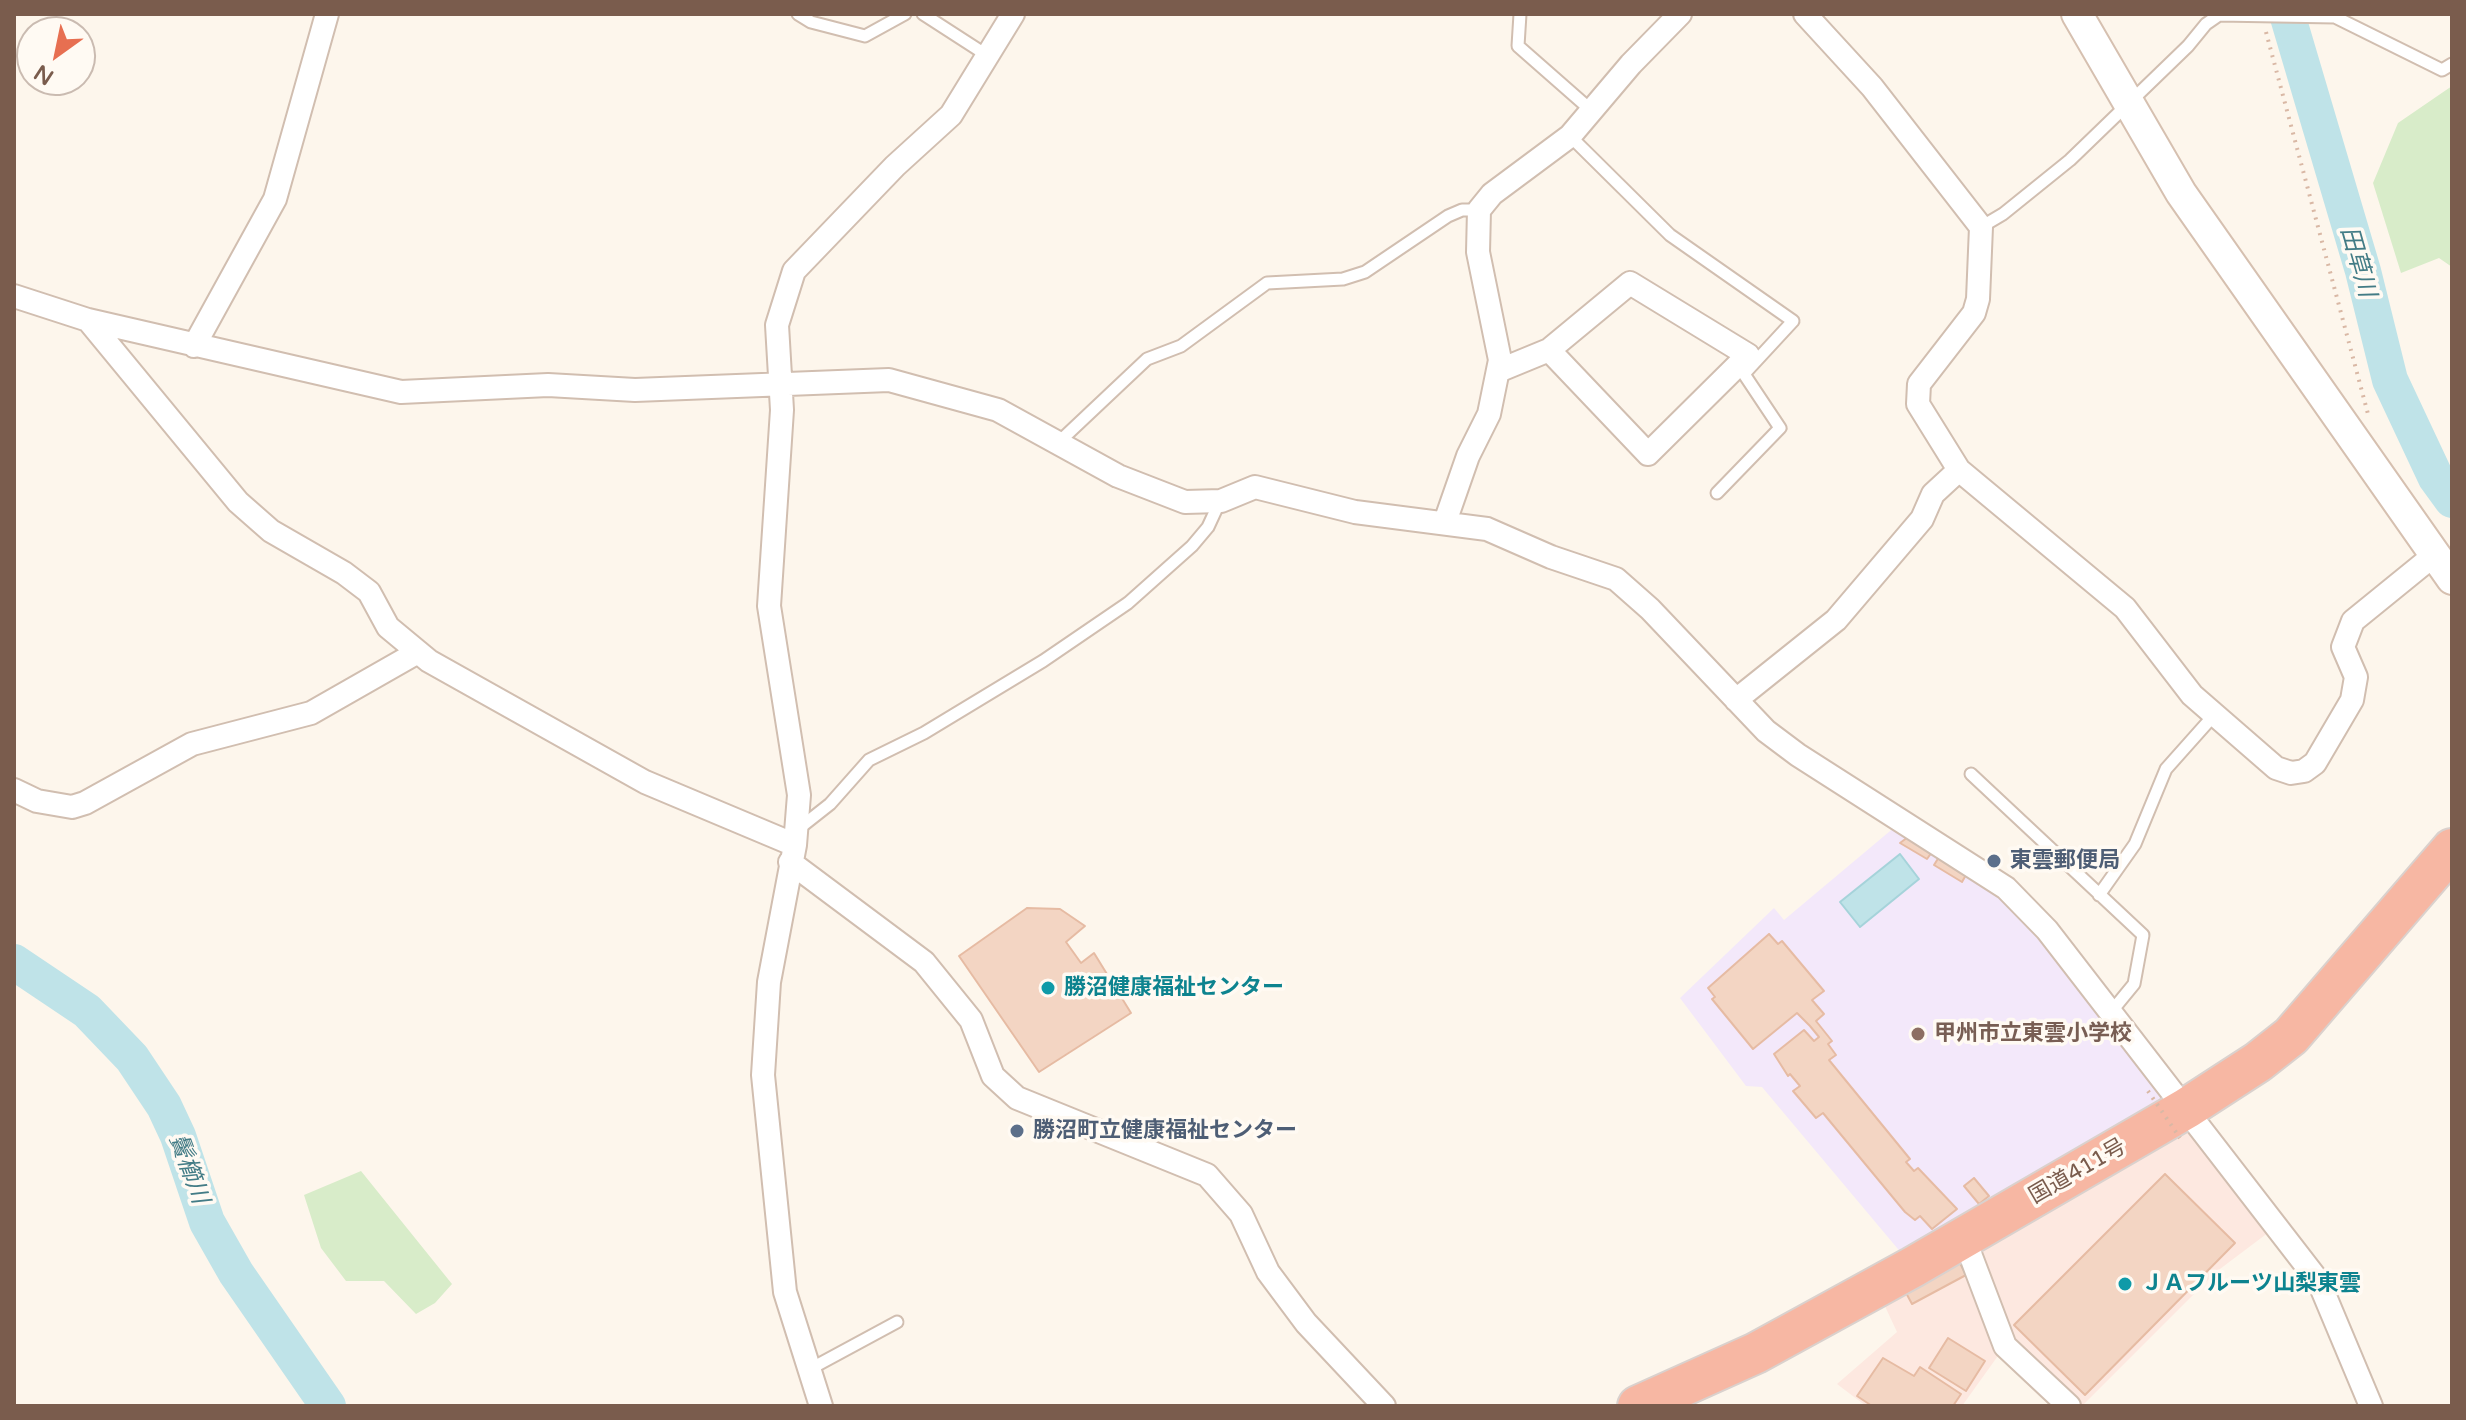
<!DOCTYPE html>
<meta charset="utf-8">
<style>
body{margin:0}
#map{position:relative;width:2466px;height:1420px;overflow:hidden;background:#fdf6ec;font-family:"Varela Round",sans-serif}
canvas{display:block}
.frame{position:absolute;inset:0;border:16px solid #7a5c4d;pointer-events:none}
.north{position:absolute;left:16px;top:16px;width:80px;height:80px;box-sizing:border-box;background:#fffaf3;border:2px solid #cabbb1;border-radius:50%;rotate:213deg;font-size:22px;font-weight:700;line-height:32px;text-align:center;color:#7a5c4d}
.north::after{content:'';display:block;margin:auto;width:28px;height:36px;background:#e76f51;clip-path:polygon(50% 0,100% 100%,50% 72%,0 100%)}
</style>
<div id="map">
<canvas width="2466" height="1420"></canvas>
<div class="frame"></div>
<div class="north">N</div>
</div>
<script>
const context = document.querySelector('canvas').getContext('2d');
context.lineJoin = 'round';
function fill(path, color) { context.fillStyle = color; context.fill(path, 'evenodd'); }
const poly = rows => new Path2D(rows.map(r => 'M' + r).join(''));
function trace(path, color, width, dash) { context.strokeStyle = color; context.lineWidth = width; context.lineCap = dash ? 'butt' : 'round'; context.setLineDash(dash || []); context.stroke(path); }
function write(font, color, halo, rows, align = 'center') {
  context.font = font + ' "Varela Round","Noto Sans JP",sans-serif'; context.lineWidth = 7; context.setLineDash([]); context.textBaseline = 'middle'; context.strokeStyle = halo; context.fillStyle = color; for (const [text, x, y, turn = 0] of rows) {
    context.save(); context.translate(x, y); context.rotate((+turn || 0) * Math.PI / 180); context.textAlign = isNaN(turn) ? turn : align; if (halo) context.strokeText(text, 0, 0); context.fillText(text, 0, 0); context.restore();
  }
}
fill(poly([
 [2187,1108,2277,1226,2216,1272,2082,1406,2069,1406,2005,1346,1962,1406,1866,1406,1837,1384,1897,1332,1876,1287]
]), '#fde8e0');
fill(poly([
 [1902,821,2006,888,2187,1108,1913,1267,1762,1087,1746,1086,1680,998,1774,908,1784,920]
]), '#f3e8fa');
fill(poly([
 [2452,86,2452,267,2439,258,2401,273,2373,183,2398,123],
 [361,1171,452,1284,435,1303,416,1314,384,1281,346,1281,321,1248,304,1195]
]), '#d8ecc9');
const water = poly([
 [1900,854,1919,879,1860,927,1840,902,1900,854]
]);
fill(water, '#bfe3e8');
trace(water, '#a5d3da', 2);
trace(poly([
 [2287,14,2363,271,2390,380,2436,478,2452,500],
 [14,962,87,1011,132,1058,164,1106,178,1136,207,1222,236,1273,328,1406]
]), '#bfe3e8', 36);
const building = poly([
 [1908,837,1932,852,1927,859,1900,843,1908,837],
 [1939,857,1967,873,1962,882,1934,865,1939,857],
 [1027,908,1060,909,1085,926,1066,942,1081,963,1094,953,1131,1013,1039,1072,959,956,1027,908],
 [1769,934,1778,944,1782,941,1824,991,1812,1000,1824,1014,1816,1021,1832,1041,1828,1044,1836,1055,1829,1060,1910,1159,1906,1162,1914,1171,1918,1168,1957,1209,1932,1229,1920,1216,1915,1220,1905,1212,1823,1113,1816,1118,1793,1091,1800,1086,1790,1074,1788,1076,1774,1054,1804,1030,1814,1041,1819,1037,1810,1026,1797,1013,1753,1049,1712,999,1715,997,1708,988,1769,934],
 [2165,1174,2235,1243,2085,1395,2014,1325,2165,1174],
 [1974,1178,1989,1196,1979,1204,1964,1186,1974,1178],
 [1959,1261,1966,1275,1912,1304,1905,1291,1959,1261],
 [1948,1338,1985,1361,1966,1391,1929,1368,1948,1338],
 [1883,1358,1914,1376,1920,1367,1961,1394,1953,1406,1872,1406,1857,1396,1883,1358]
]);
fill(building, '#f3d5c3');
trace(building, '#e6bba3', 2);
const lane = poly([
 [798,14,811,22,865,36,905,14],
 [923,14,988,56],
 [1520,14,1518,46,1592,111],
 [1570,136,1670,235,1793,321,1744,374,1780,428,1717,493],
 [1981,227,2003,214,2070,160,2188,46,2206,24,2219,15,2335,17,2442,70,2452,64],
 [1060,441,1147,359,1181,346,1267,283,1343,279,1365,272,1448,216,1462,210,1479,210],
 [1971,774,2143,935,2134,984,2111,1012],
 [797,830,830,804,869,760,924,733,1043,661,1128,603,1192,546,1208,527,1220,501],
 [2099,895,2135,844,2166,769,2215,714],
 [810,1369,897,1322]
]);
const street = poly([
 [14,296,88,320,401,392,548,385,635,390,889,380,998,410,1118,476,1185,502,1221,501,1255,487,1355,512,1487,529,1551,557,1616,579,1650,609,1766,731,1798,755,2006,888,2047,930,2319,1282,2371,1406],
 [88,320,238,502,271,531,344,573,369,592,388,627,429,661,645,782,795,845],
 [194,346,275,199,327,14],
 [1498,371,1549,350,1630,283,1748,355,1648,454,1549,350],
 [1959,470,2125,608,2192,695,2276,768,2291,773,2304,771,2315,763,2352,700,2356,677,2343,647,2353,621,2433,556],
 [1445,522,1468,456,1489,414,1500,360,1478,252,1479,210,1492,194,1570,136,1631,64,1680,14],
 [1736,700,1836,620,1922,519,1933,494,1959,470,1918,404,1919,384,1974,313,1978,299,1981,227,1872,87,1805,14],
 [14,790,37,801,72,807,85,803,192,744,311,713,418,652],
 [790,862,924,962,971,1020,993,1076,1017,1098,1207,1175,1241,1214,1268,1272,1306,1323,1384,1406],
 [1964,1238,2005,1346,2069,1406],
 [821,1406,785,1292,763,1075,769,982,795,845,799,795,769,606,782,410,777,325,794,271,895,166,951,115,1013,14]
]);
const secondary = poly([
 [2077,14,2181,193,2452,579]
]);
const highway = poly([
 [1638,1406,1756,1353,1913,1267,2187,1108,2258,1062,2291,1036,2452,849]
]);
trace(lane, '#d1beb0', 15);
trace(street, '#d1beb0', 26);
trace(secondary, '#d6c0b0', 34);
trace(highway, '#dad1cd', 44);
trace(poly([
 [2266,32,2368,414]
]), '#d9b8a5', 4, [2, 6]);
trace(lane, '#fff', 11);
trace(street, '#fff', 22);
trace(secondary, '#fff', 30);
trace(highway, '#f7b7a3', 40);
trace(poly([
 [2148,1091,2180,1138]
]), '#d9b8a5', 4, [2, 6]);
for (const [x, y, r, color] of [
 [1994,861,8,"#5c6f8a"],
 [1048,988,8,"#0f9aa8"],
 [1918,1034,8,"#8d6e63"],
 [1017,1131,8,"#5c6f8a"],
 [2125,1284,8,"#0f9aa8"]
]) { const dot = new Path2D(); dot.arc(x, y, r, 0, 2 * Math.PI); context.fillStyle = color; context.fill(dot); trace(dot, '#fffaf3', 3); }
write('bold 22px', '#4e5e75', '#fffaf3', [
 ["東雲郵便局",2010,861],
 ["勝沼町立健康福祉センター",1033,1131]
], 'left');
write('bold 22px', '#0d838f', '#fffaf3', [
 ["勝沼健康福祉センター",1064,988],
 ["ＪＡフルーツ山梨東雲",2141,1284]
], 'left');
write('bold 22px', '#785e54', '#fffaf3', [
 ["甲州市立東雲小学校",1934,1034]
], 'left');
write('22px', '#7a5c4d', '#fffaf3', [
 ["国道411号",2078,1172,-30]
]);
write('italic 24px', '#437c86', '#fffaf3', [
 ["田草川",2357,262,74],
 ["鬢櫛川",188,1169,70]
]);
</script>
